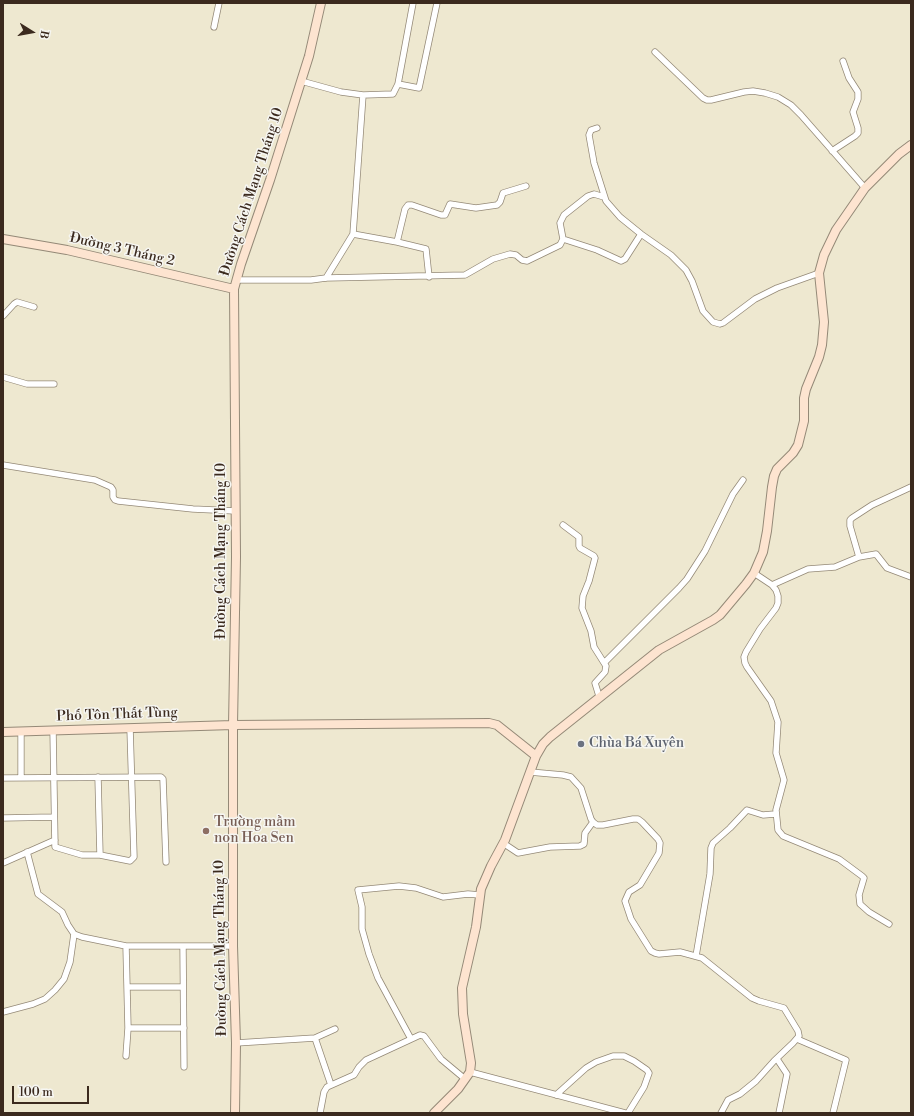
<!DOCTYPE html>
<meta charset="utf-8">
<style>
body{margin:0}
#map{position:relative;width:914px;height:1116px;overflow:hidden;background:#eee8d0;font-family:"Libre Bodoni",serif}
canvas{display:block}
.frame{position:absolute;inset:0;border:4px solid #3b2a1e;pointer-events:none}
.north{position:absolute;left:12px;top:12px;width:40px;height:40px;-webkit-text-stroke:3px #f6f6f2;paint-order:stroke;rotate:101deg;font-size:11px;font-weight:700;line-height:16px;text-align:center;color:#3b2a1e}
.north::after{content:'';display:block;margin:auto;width:14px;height:18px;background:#3b2a1e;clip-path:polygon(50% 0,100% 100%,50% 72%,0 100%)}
.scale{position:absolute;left:12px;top:1086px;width:77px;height:18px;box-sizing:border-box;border:2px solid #3b2a1e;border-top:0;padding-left:5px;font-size:12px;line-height:14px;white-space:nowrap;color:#3b2a1e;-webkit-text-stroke:3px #f6f6f2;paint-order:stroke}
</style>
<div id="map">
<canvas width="914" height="1116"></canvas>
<div class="frame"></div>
<div class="north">B</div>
<div class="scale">100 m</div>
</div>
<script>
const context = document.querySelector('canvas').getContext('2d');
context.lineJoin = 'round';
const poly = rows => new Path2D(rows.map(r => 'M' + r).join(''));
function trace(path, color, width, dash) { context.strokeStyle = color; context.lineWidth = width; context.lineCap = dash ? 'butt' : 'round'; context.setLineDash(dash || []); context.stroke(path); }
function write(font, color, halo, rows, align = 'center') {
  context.font = font + ' "Libre Bodoni",serif'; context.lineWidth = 3; context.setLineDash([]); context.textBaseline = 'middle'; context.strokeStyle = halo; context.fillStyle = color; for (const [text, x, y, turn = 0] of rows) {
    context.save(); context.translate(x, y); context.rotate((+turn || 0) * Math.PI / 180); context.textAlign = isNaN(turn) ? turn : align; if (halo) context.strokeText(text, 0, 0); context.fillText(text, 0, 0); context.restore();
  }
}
const street = poly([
 [214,27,219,3],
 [655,52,703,98,707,100,711,100,744,92,753,91,765,93,778,97,791,105,801,115,865,188],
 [301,81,341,92,363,95,393,94,398,84,413,3],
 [398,84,419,88,437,3],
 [597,128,591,130,589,135,594,163,606,201,620,217,641,234,671,255,686,270,692,281,703,311,713,322,720,324,723,323,755,299,777,288,819,273],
 [832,151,855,136,858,133,858,128,853,112,858,99,858,92,849,78,843,61],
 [353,234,397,242,426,249,429,277],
 [563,239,597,250,621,261,625,259,641,234],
 [397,242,405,209,408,205,412,205,441,215,445,215,450,204,476,208,497,205,500,202,503,193,526,186],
 [326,278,353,234,363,95],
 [236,280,311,280,326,278,465,275,493,259,510,254,516,255,522,260,527,261,560,245,563,239,560,223,564,215,588,196,594,194,604,197],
 [3,316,14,304,17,302,34,307],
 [3,377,27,384,54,384],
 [3,465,95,480,111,487,113,490,113,497,115,500,118,501,193,509,236,511],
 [563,525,579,537,579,546,580,548,594,556,595,558,589,581,583,596,582,608,591,631,594,647,606,666,605,672,595,683,599,696],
 [859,557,850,526,850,520,852,518,872,505,911,487],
 [754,573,772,585,776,590,778,596,778,603,776,608,760,629,746,652,744,657,745,663,747,667,771,701,778,722,776,753,784,780,776,810,778,830,783,836,839,859,862,876,864,878,859,895,860,904,869,912,889,924],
 [772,585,808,569,835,567,859,557,876,554,887,568,911,577],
 [605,662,679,588,687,579,705,551,733,494,743,480],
 [53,730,55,847,82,855,100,855,130,861,134,857,130,728],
 [21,731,21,778],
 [530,772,563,775,571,777,581,788,591,819,593,822,597,825,603,825,633,819,638,819,642,822,658,839,660,843,659,853,640,885,629,892,625,901,631,919,651,951,655,953,659,954,680,952,702,958,752,998,759,1001,784,1008,798,1031,799,1036,793,1043,774,1061,756,1081,740,1094,728,1100,721,1113],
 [98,777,100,855],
 [3,778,161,777,163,779,166,862],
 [3,818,54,817],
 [503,843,518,853,550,847,580,846,584,844,585,833,593,822],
 [27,852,38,894,62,912,68,925,74,934,82,937,126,946,233,946],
 [3,863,55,840],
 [183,946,184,1067],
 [696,956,710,874,711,848,713,843,730,828,747,810,763,815,775,814],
 [127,987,183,987],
 [3,1012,33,1004,45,999,55,990,64,979,70,962,74,934],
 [128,1028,184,1028],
 [315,1038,335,1029],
 [411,1039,378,978,369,954,362,929,362,907,358,890,399,886,416,888,443,897,468,894,480,895],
 [797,1039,846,1060,833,1113],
 [236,1043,315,1038,331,1085],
 [126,1056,128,1028,126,946],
 [777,1059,787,1074,779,1113],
 [470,1072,625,1113],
 [556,1095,586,1068,596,1062,613,1056,624,1056,634,1061,647,1070,649,1073,644,1087,628,1113],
 [320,1113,324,1092,327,1087,354,1075,359,1067,366,1060,420,1035,424,1036,441,1059,465,1079]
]);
const secondary = poly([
 [3,239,67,250,234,289],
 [3,732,233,725,489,723,497,725,536,756],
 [235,1113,236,1043,233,946,233,725,236,557,234,289,241,264,270,180,309,56,321,3],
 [434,1113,458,1089,470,1072,471,1063,463,1014,462,988,476,927,481,889,491,866,505,840,536,756,543,744,550,737,659,650,713,620,720,615,746,584,754,573,763,552,767,531,772,487,774,476,777,469,793,453,798,445,804,421,804,398,806,389,819,357,822,345,824,322,819,273,824,255,836,230,865,188,899,154,911,145]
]);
trace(street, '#948977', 7);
trace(secondary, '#948977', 10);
trace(street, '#fff', 5.5);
trace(secondary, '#fde4d0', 8);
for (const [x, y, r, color] of [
 [581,744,4,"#6b7280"],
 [206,831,4,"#8d6e63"]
]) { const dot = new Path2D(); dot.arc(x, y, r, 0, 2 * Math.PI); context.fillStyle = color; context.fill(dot); trace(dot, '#f6f6f2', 1.5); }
write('14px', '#3b2a1e', '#f6f6f2', [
 ["Đường Cách Mạng Tháng 10",252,192,-72],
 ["Đường 3 Tháng 2",122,250,13],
 ["Đường Cách Mạng Tháng 10",222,551,-90],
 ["Phố Tôn Thất Tùng",117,715,-2],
 ["Đường Cách Mạng Tháng 10",221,948,-91]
]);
write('14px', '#5b616d', '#f6f6f2', [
 ["Chùa Bá Xuyên",589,744]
], 'left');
write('14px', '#785e54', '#f6f6f2', [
 ["Trường mầm",214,823],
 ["non Hoa Sen",214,839]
], 'left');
</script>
